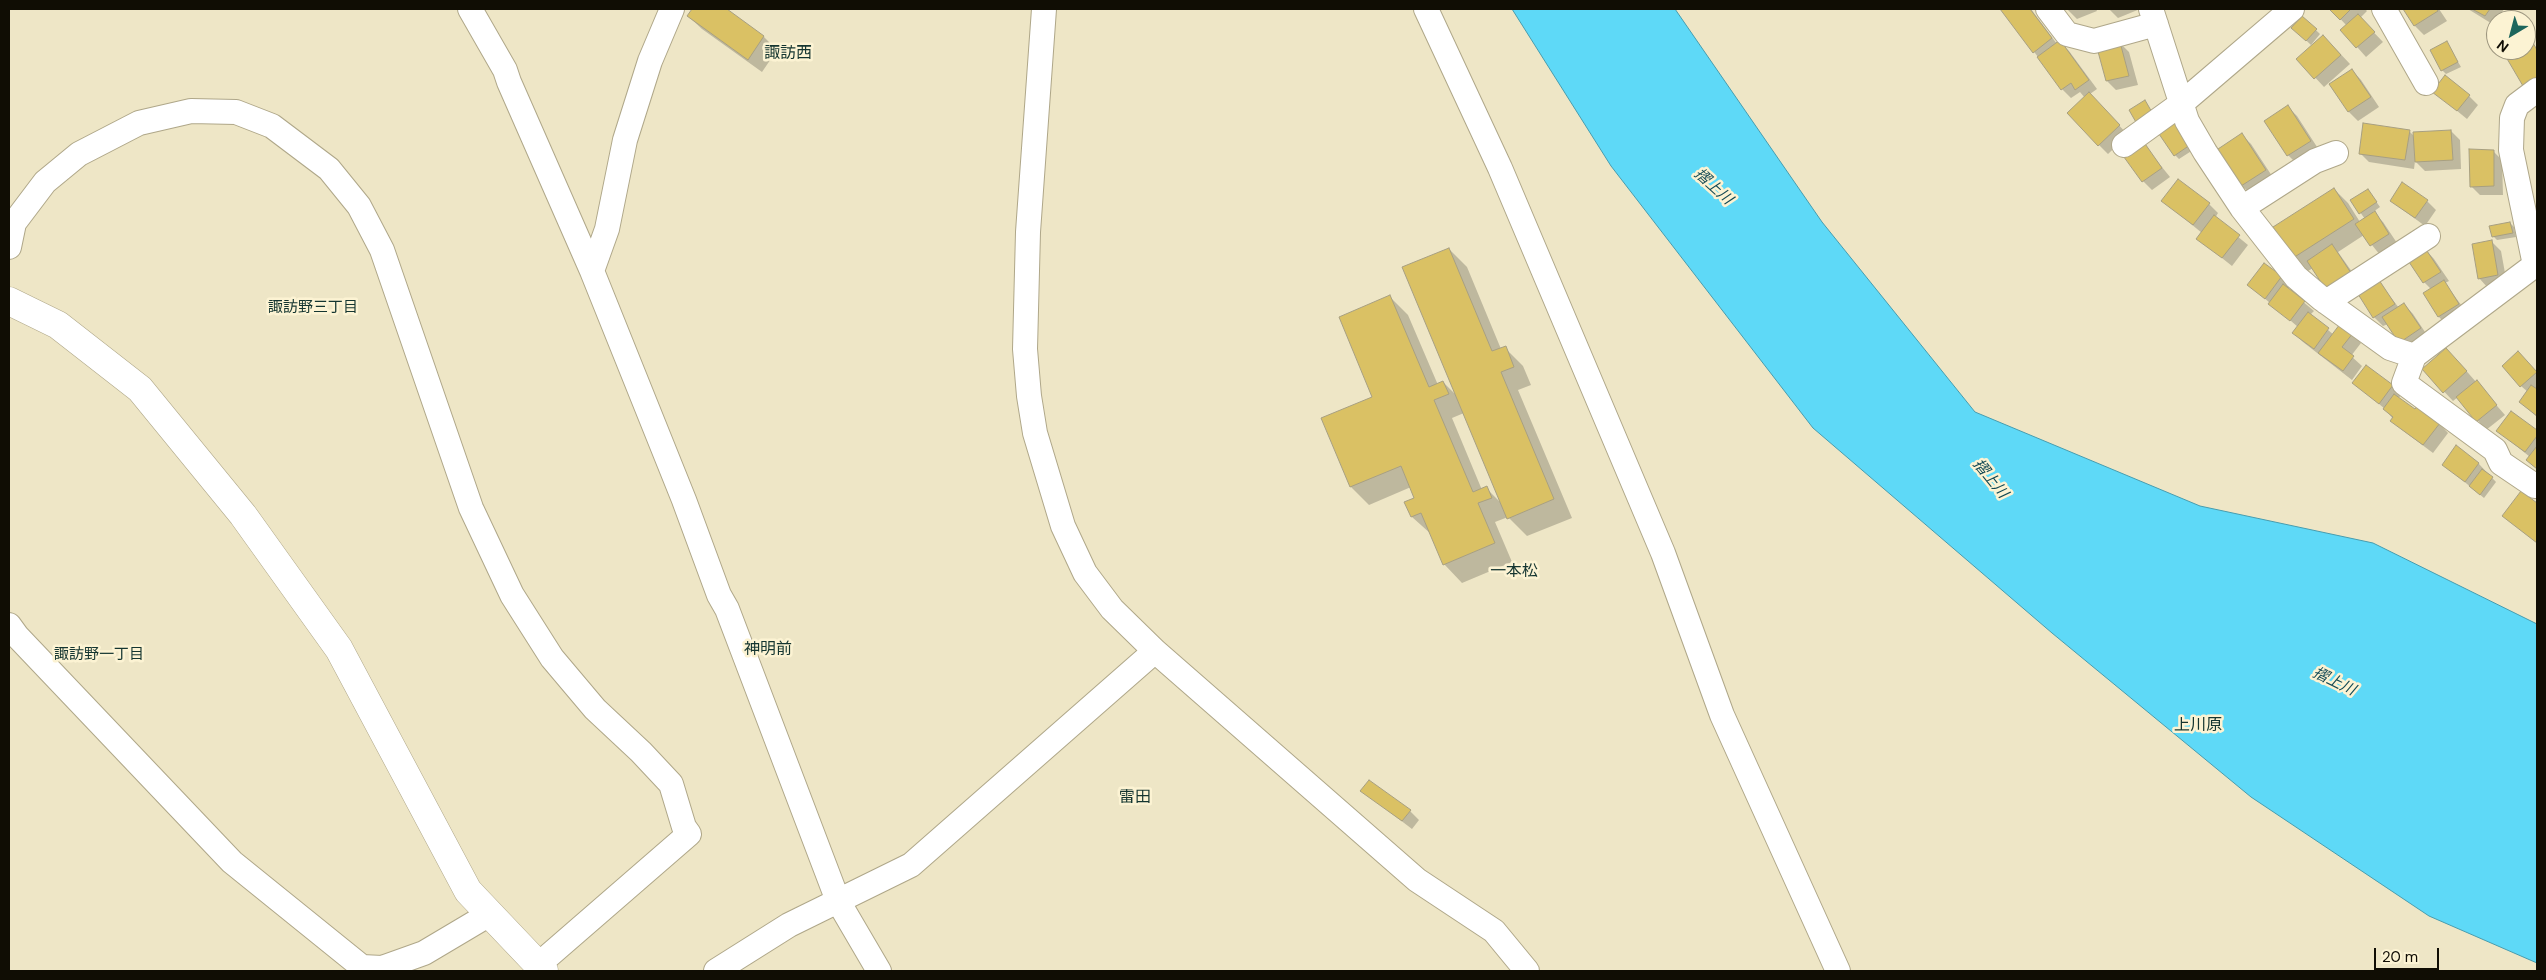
<!DOCTYPE html>
<meta charset="utf-8">
<style>
body{margin:0}
#map{position:relative;width:2546px;height:980px;overflow:hidden;background:#eee6c6;font-family:"DM Sans",sans-serif}
canvas{display:block}
.frame{position:absolute;inset:0;border:10px solid #100d04;pointer-events:none}
.north{position:absolute;left:2486px;top:10px;width:50px;height:50px;box-sizing:border-box;background:#fcf3d3;border:1px solid #9e9780;border-radius:50%;rotate:217deg;font-size:14px;font-weight:700;line-height:20px;text-align:center;color:#100d04}
.north::after{content:'';display:block;margin:auto;width:18px;height:22px;background:#1d665c;clip-path:polygon(50% 0,100% 100%,50% 72%,0 100%)}
.scale{position:absolute;left:2374px;top:948px;width:65px;height:22px;box-sizing:border-box;border:2px solid #100d04;border-top:0;padding-left:6px;font-size:15px;line-height:18px;white-space:nowrap;color:#100d04;-webkit-text-stroke:4px #fcf3d3;paint-order:stroke}
</style>
<div id="map">
<canvas width="2546" height="980"></canvas>
<div class="frame"></div>
<div class="north">N</div>
<div class="scale">20 m</div>
</div>
<script>
const context = document.querySelector('canvas').getContext('2d');
context.lineJoin = 'round';
function fill(path, color) { context.fillStyle = color; context.fill(path, 'evenodd'); }
const poly = rows => new Path2D(rows.map(r => 'M' + r).join(''));
function trace(path, color, width, dash) { context.strokeStyle = color; context.lineWidth = width; context.lineCap = dash ? 'butt' : 'round'; context.setLineDash(dash || []); context.stroke(path); }
function write(font, color, halo, rows, align = 'center') {
  context.font = font + ' "DM Sans","Noto Sans JP",sans-serif'; context.lineWidth = 5; context.setLineDash([]); context.textBaseline = 'middle'; context.strokeStyle = halo; context.fillStyle = color; for (const [text, x, y, turn = 0] of rows) {
    context.save(); context.translate(x, y); context.rotate((+turn || 0) * Math.PI / 180); context.textAlign = isNaN(turn) ? turn : align; if (halo) context.strokeText(text, 0, 0); context.fillText(text, 0, 0); context.restore();
  }
}
const water = poly([
 [1512,9,1675,9,1822,222,1975,412,2200,506,2373,543,2537,624,2537,963,2429,916,2251,797,2052,633,1813,428,1611,166,1512,9]
]);
fill(water, '#5ed9f7');
trace(water, '#479cae', 1);
fill(poly([
 [693,9,724,9,764,37,777,50,762,72,702,29,688,16],
 [2002,9,2031,9,2057,44,2060,42,2069,51,2097,89,2090,94,2128,135,2108,154,2099,145,2085,98,2080,92,2071,98,2062,89],
 [2067,9,2096,9,2097,11,2077,19],
 [2109,9,2140,9,2118,18],
 [2331,9,2365,9,2367,11,2360,18,2383,42,2366,57,2342,30,2347,26],
 [2405,9,2439,9,2447,21,2424,35,2415,26],
 [2468,9,2504,9,2494,25],
 [2302,17,2320,34,2311,45,2293,28],
 [2120,43,2129,52,2138,85,2116,90,2107,81,2098,48],
 [2447,43,2461,67,2446,74,2442,70],
 [2332,45,2350,64,2324,87,2298,59],
 [2352,70,2361,80,2379,107,2358,121,2349,112],
 [2434,92,2469,96,2478,105,2467,119],
 [2288,107,2297,116,2319,150,2297,164,2288,155,2266,121],
 [2175,124,2193,150,2179,159,2175,155],
 [2409,131,2414,136,2451,131,2460,140,2461,169,2425,171,2415,161,2414,169,2369,162,2360,153],
 [2242,135,2251,144,2274,179,2251,194,2241,185],
 [2140,140,2170,177,2152,190,2143,181],
 [2493,151,2502,160,2503,195,2480,195,2471,186],
 [2334,189,2348,203,2360,222,2365,219,2352,201,2368,190,2380,207,2373,212,2383,222,2397,243,2380,255,2364,235,2338,252,2362,286,2313,268,2308,271,2294,257],
 [2163,201,2209,204,2218,213,2215,218,2248,245,2232,266,2198,239,2202,233],
 [2391,201,2427,201,2436,210,2425,226],
 [2510,223,2514,227,2516,237,2497,240,2493,236],
 [2491,241,2501,251,2507,284,2488,288,2479,278],
 [1449,249,1467,267,1501,349,1505,348,1523,366,1531,385,1518,390,1572,518,1527,536,1508,517,1495,522,1512,562,1462,583,1444,564,1431,534,1412,517,1416,498,1411,487,1369,505,1351,487,1322,419,1374,398,1390,297,1408,315,1438,385,1443,382,1457,396],
 [1464,413,1502,504,1486,488,1482,490,1452,418],
 [2425,249,2434,259,2449,281,2445,283,2467,313,2448,326,2439,317,2424,294,2431,289,2424,282],
 [2281,277,2290,286,2288,289,2314,311,2310,315,2334,335,2352,334,2361,343,2351,356,2362,366,2352,380,2303,342,2294,333,2298,327,2249,285],
 [2379,282,2399,308,2404,304,2413,314,2429,338,2409,351,2388,324,2383,326,2374,317,2359,294],
 [2455,358,2505,415,2486,430,2458,397,2453,401,2423,369],
 [2527,362,2537,374,2537,417,2520,402,2528,392,2521,386],
 [2354,383,2392,386,2401,395,2398,399,2415,411,2439,423,2448,433,2433,453,2401,429,2385,409],
 [2512,412,2537,432,2537,468,2532,465,2530,457,2498,431],
 [2457,447,2479,464,2496,482,2484,498,2444,465],
 [2522,492,2537,504,2537,543,2504,516],
 [1362,791,1410,811,1419,820,1412,829]
]), '#0003');
const building = poly([
 [692,9,727,9,764,36,748,60,687,16,692,9],
 [2000,9,2030,9,2052,38,2033,53,2000,9],
 [2329,9,2351,9,2340,20,2329,9],
 [2403,9,2437,9,2438,11,2414,26,2403,9],
 [2472,9,2490,9,2485,16,2472,9],
 [2358,14,2375,32,2356,48,2340,30,2358,14],
 [2302,16,2317,29,2306,41,2291,28,2302,16],
 [2323,35,2341,55,2314,79,2296,59,2323,35],
 [2060,40,2089,80,2075,90,2071,83,2061,90,2037,57,2060,40],
 [2447,41,2458,62,2441,71,2430,50,2447,41],
 [2532,41,2537,50,2537,77,2523,86,2506,57,2517,50,2526,50,2526,45,2532,41],
 [2120,42,2129,76,2106,81,2097,48,2120,42],
 [2352,69,2371,97,2348,112,2329,84,2352,69],
 [2445,75,2470,95,2457,111,2432,92,2445,75],
 [2089,92,2120,125,2098,146,2067,113,2089,92],
 [2145,100,2153,114,2137,124,2129,110,2145,100],
 [2288,105,2311,141,2287,156,2264,121,2288,105],
 [2175,123,2190,145,2174,156,2159,134,2175,123],
 [2363,123,2410,130,2405,160,2359,154,2363,123],
 [2451,130,2453,160,2415,162,2413,132,2451,130],
 [2242,133,2266,170,2241,186,2215,151,2242,133],
 [2141,138,2162,168,2142,182,2121,153,2141,138],
 [2469,149,2494,150,2494,186,2470,187,2469,149],
 [2178,179,2210,203,2193,225,2161,201,2178,179],
 [2402,182,2428,200,2415,218,2390,201,2402,182],
 [2334,188,2354,219,2293,258,2273,227,2334,188],
 [2368,189,2377,202,2359,214,2350,200,2368,189],
 [2375,211,2389,234,2370,246,2355,224,2375,211],
 [2214,215,2240,235,2222,258,2196,239,2214,215],
 [2510,222,2513,233,2492,237,2489,226,2510,222],
 [2492,240,2498,275,2478,279,2472,244,2492,240],
 [2332,244,2353,276,2328,293,2307,261,2332,244],
 [1449,248,1492,351,1506,346,1514,367,1501,372,1554,499,1507,519,1402,267,1449,248],
 [2425,248,2441,272,2423,283,2407,259,2425,248],
 [2264,263,2282,276,2265,299,2247,285,2264,263],
 [2379,280,2395,304,2373,318,2358,294,2379,280],
 [2444,280,2459,304,2438,317,2423,293,2444,280],
 [2283,284,2305,301,2290,321,2268,304,2283,284],
 [1390,295,1429,387,1443,381,1449,394,1434,400,1473,492,1487,486,1492,498,1478,503,1495,543,1443,565,1421,513,1411,517,1404,502,1414,498,1401,466,1350,487,1321,418,1372,397,1339,317,1390,295],
 [2404,303,2421,328,2399,343,2382,317,2404,303],
 [2308,312,2329,328,2314,349,2292,333,2308,312],
 [2340,324,2353,333,2342,347,2354,356,2343,371,2318,353,2340,324],
 [2446,348,2467,371,2443,393,2422,369,2446,348],
 [2518,351,2537,372,2520,387,2502,366,2518,351],
 [2366,365,2393,385,2379,404,2352,383,2366,365],
 [2477,380,2497,405,2476,422,2456,397,2477,380],
 [2531,385,2537,389,2537,416,2519,402,2531,385],
 [2394,394,2415,409,2417,406,2440,423,2423,445,2390,421,2393,417,2383,409,2394,394],
 [2511,411,2537,430,2537,436,2525,452,2496,431,2511,411],
 [2456,445,2479,463,2465,482,2442,465,2456,445],
 [2537,446,2537,469,2526,460,2537,446],
 [2482,469,2493,477,2480,495,2469,486,2482,469],
 [2521,491,2537,503,2537,543,2502,516,2521,491],
 [1369,780,1411,810,1402,821,1360,791,1369,780]
]);
fill(building, '#dac164');
trace(building, '#a79f81', 1);
const street = poly([
 [470,9,505,70,509,82,592,271,684,500,719,595,727,609,838,901,879,971],
 [1044,9,1028,232,1025,349,1029,396,1035,433,1063,526,1085,573,1112,609,1155,651,1417,880,1494,931,1527,971],
 [1426,9,1500,168,1663,553,1722,715,1838,971],
 [2048,9,2067,34,2094,41,2156,24],
 [2151,9,2187,121,2205,152,2242,208,2296,277,2322,299,2390,348,2414,356,2535,265,2511,150,2512,118,2517,105,2537,90],
 [2384,9,2426,83],
 [2124,145,2182,103,2292,9],
 [2242,208,2315,161,2336,153],
 [9,247,14,223,45,182,79,154,139,123,191,111,236,112,272,126,329,169,359,206,382,250,471,508,512,595,552,658,595,709,641,752,671,784,684,827,689,834,538,965],
 [592,271,607,229,625,140,650,61,672,9],
 [2326,302,2428,236],
 [2414,356,2404,383,2495,450,2501,463,2535,486],
 [9,625,17,636,232,862,362,967,382,968,424,953,488,915],
 [716,971,789,925,911,865,1155,651]
]);
const secondary = poly([
 [9,301,58,325,140,389,243,515,339,649,468,891,544,971]
]);
trace(street, '#afa789', 26);
trace(secondary, '#afa789', 29);
trace(street, '#fff', 24);
trace(secondary, '#fff', 28);
write('italic 15px', '#114854', '#fcf3d3', [
 ["摺上川",1713,187,42],
 ["摺上川",1990,479,51],
 ["摺上川",2334,682,26]
]);
write('15px', '#143530', '#fcf3d3', [
 ["諏訪野三丁目",313,308],
 ["諏訪野一丁目",99,655]
]);
write('16px', '#143530', '#fcf3d3', [
 ["諏訪西",788,54],
 ["一本松",1514,572],
 ["神明前",768,650],
 ["上川原",2198,726],
 ["雷田",1135,798]
]);
</script>
